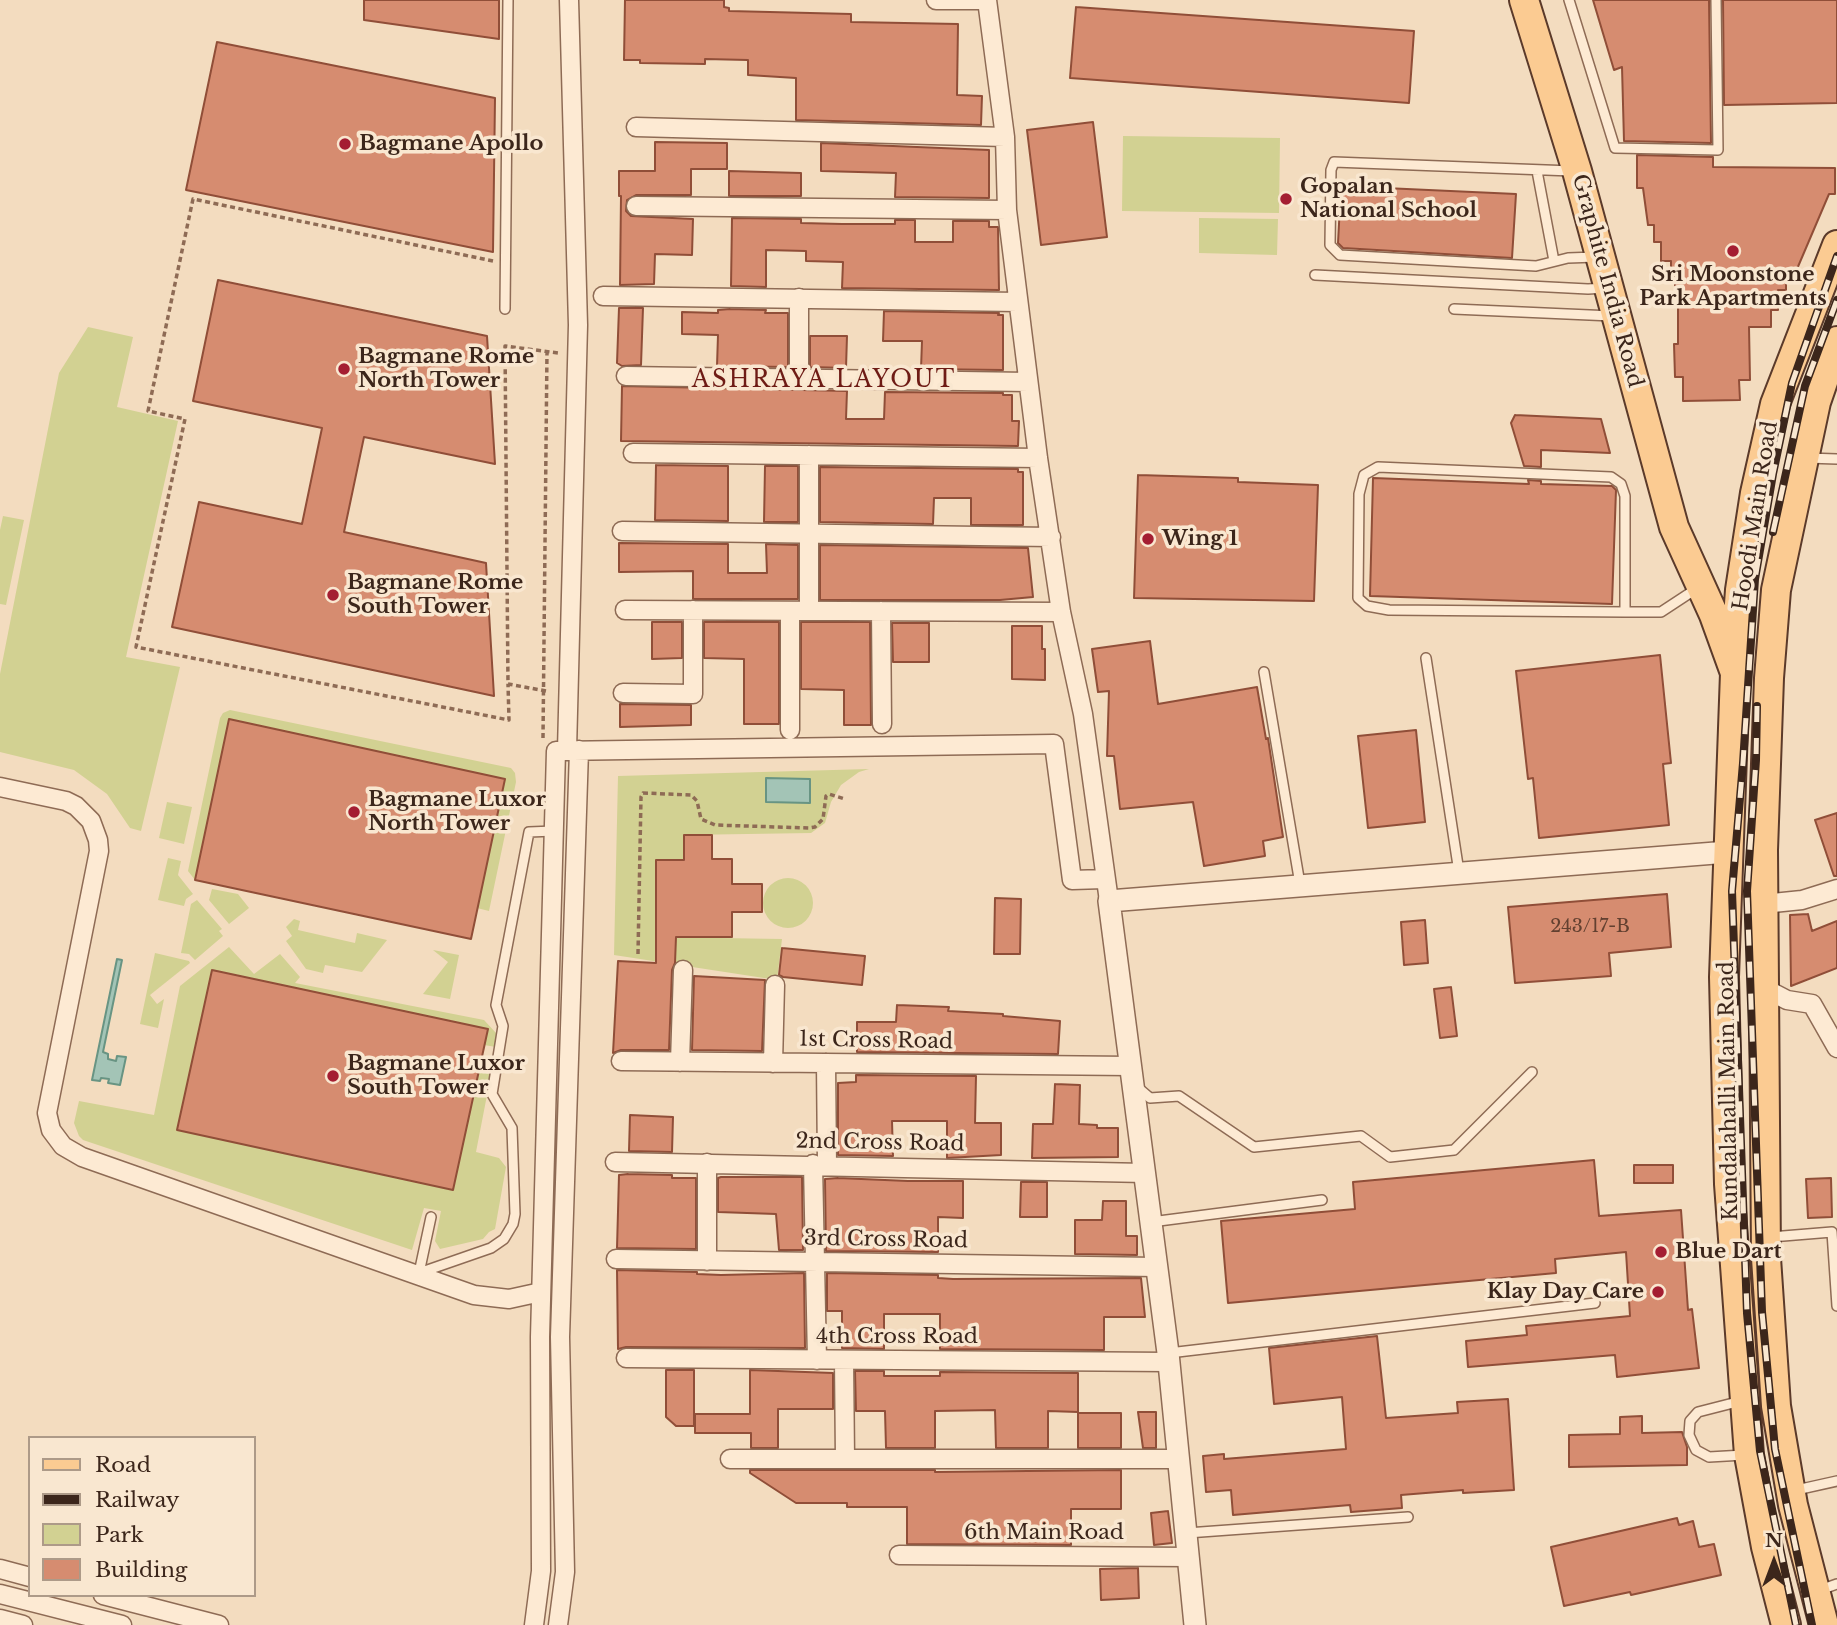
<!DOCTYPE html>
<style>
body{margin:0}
#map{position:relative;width:1837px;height:1625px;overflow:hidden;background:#f3dcbf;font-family:"Libre Baskerville",serif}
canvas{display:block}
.legend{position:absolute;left:28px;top:1436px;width:228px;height:161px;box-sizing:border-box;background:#f9e7d0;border:2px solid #ad9a88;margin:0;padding:9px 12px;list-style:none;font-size:21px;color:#3c261b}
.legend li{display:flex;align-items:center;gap:14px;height:35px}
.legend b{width:35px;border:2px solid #ad9a88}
.north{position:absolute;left:1739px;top:1527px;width:70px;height:70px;-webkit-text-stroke:5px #f9e7d0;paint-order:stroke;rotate:0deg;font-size:19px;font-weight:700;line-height:28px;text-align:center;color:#3c261b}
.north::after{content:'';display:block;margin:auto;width:24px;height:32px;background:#3c261b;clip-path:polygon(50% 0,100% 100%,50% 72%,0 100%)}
</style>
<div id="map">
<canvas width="1837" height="1625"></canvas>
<ul class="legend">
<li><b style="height:9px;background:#fbcb92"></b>Road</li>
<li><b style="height:9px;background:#3c261b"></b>Railway</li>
<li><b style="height:19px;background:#d2d192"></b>Park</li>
<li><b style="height:19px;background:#d68c70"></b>Building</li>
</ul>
<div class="north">N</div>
</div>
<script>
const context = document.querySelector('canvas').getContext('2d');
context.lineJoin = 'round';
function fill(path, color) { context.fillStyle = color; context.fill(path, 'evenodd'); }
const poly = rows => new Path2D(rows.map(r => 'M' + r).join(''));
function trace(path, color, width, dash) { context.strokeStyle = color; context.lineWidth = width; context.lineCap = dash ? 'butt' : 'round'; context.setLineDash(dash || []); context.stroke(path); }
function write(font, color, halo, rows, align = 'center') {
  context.font = font + ' "Libre Baskerville",serif'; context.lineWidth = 7; context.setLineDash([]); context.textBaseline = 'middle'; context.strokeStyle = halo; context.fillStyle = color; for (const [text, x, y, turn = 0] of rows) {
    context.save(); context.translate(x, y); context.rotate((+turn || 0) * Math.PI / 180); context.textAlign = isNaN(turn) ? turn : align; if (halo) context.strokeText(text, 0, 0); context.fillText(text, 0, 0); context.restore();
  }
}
fill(poly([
 [1123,136,1280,138,1279,213,1122,211],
 [1199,218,1278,219,1277,255,1199,253],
 [88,327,133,337,117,407,178,421,126,657,180,667,141,831,130,828,107,794,74,770,0,752,0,674,59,373],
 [3,516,24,520,6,605,0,604,0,530],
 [230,710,511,768,515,773,516,782,489,911,477,908,505,779,230,719,195,880,188,871,220,718,223,713],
 [869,769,859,772,841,785,831,802,825,823,811,833,684,835,684,860,656,860,656,937,782,939,777,980,614,955,618,776],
 [167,802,192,807,184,844,159,838],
 [168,858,181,861,178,875,193,894,186,899,184,906,158,900],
 '763 903a25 25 0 1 1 50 0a25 25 0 1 1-50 0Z',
 [212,889,238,894,249,908,229,924,209,900],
 [197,900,222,929,219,931,223,936,195,960,189,954,181,953,191,904],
 [294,919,300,921,298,930,355,943,357,933,387,940,362,972,325,965,323,973,306,969,286,941,292,936,286,927],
 [229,947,254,974,280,954,300,977,295,983,484,1020,496,1033,498,1038,496,1047,484,1045,487,1029,212,970,177,1130,453,1190,482,1056,494,1059,476,1152,499,1158,506,1167,495,1229,489,1232,483,1239,440,1249,435,1241,441,1211,424,1208,412,1250,83,1140,79,1136,74,1123,79,1101,154,1115,180,986],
 [433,950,459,955,450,999,423,994,448,962],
 [155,953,189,961,190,963,150,995,157,1004,164,999,158,1028,140,1024]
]), '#d2d192');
const water = poly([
 [766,778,810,779,810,803,766,802,766,778],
 [117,959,122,960,103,1052,108,1054,108,1059,116,1061,117,1056,126,1057,120,1085,108,1083,109,1079,101,1078,100,1081,92,1080,117,959]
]);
fill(water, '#a3c4b6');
trace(water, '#689483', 2);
const building = poly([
 [364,0,499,0,499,39,364,20,364,0],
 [625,0,724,0,724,7,729,8,729,11,851,14,851,22,958,24,957,95,982,96,981,125,796,120,796,78,748,75,748,60,705,59,705,64,640,63,640,60,624,60,625,0],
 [1593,0,1709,0,1711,143,1624,141,1622,67,1614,70,1593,0],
 [1723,0,1837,0,1837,103,1724,105,1723,0],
 [1076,7,1414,31,1409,103,1070,78,1076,7],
 [217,42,495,98,493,252,186,190,217,42],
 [1093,122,1107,237,1041,245,1027,130,1093,122],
 [655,142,727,143,727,169,691,169,691,195,636,195,627,200,626,211,631,216,693,219,692,255,655,254,654,284,620,285,621,196,619,196,619,171,655,171,655,142],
 [821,143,989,150,989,198,895,197,896,173,821,171,821,143],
 [1637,155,1713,157,1713,167,1835,168,1835,194,1829,194,1797,269,1786,269,1786,290,1778,290,1778,310,1771,310,1771,327,1749,327,1750,380,1739,380,1740,400,1683,401,1683,377,1675,377,1674,344,1678,344,1678,289,1675,289,1675,276,1671,276,1671,261,1661,261,1661,242,1654,242,1654,225,1648,225,1643,188,1637,188,1637,155],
 [729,171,801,173,801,196,729,196,729,171],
 [1341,186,1516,194,1512,258,1343,248,1338,243,1341,186],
 [732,218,801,219,801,223,842,224,895,224,895,220,915,220,915,242,953,242,953,221,989,221,989,227,998,227,999,290,842,288,843,262,806,261,806,251,766,250,766,287,731,286,732,218],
 [218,280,487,336,495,464,364,437,344,532,486,563,494,696,172,627,199,502,302,524,322,428,193,401,218,280],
 [619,308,643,308,641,365,622,366,617,363,619,308],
 [730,309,766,310,765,313,788,313,788,367,717,366,718,335,682,334,682,312,718,313,718,310,730,309],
 [884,311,999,313,998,315,1003,315,1003,370,921,369,922,341,883,341,884,311],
 [810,336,847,336,846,368,810,367,810,336],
 [622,386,847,391,846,419,884,419,885,392,1003,393,1003,395,1012,395,1012,421,1019,421,1018,446,621,441,622,386],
 [1515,415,1601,419,1610,453,1541,450,1541,467,1524,466,1511,423,1515,415],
 [656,465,728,466,728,521,655,520,656,465],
 [765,466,798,466,798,522,764,522,765,466],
 [820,467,1018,469,1018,472,1023,472,1023,525,971,525,971,498,934,498,933,524,820,522,820,467],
 [1138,475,1238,478,1238,482,1318,485,1314,601,1134,598,1138,475],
 [1373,478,1529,484,1528,480,1541,481,1541,484,1612,486,1616,490,1612,604,1370,596,1373,478],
 [619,543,728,544,728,573,767,573,766,544,798,545,798,599,693,599,693,571,619,572,619,543],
 [820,545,1028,548,1033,597,1000,600,820,600,820,545],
 [652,622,682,622,682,658,652,659,652,622],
 [704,622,779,622,779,724,744,724,744,659,704,658,704,622],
 [801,622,870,622,871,725,844,725,844,690,801,689,801,622],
 [892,623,929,623,929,662,893,662,892,623],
 [1012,626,1042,626,1042,649,1045,649,1045,680,1012,679,1012,626],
 [1150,641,1158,704,1257,687,1266,739,1268,738,1283,837,1263,841,1265,856,1204,866,1193,802,1120,809,1114,756,1107,756,1109,691,1098,692,1092,649,1150,641],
 [1660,655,1671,763,1663,764,1669,825,1539,838,1533,778,1528,779,1516,671,1660,655],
 [620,704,691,705,691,725,620,727,620,704],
 [229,719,505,779,471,939,195,880,229,719],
 [1416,730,1425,822,1368,828,1358,736,1416,730],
 [1837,813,1837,876,1834,876,1815,820,1837,813],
 [684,835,712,835,712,859,732,859,732,884,762,884,762,912,732,912,732,937,676,937,675,963,672,970,669,1050,621,1050,613,1053,618,961,656,963,656,860,684,860,684,835],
 [1667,894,1671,947,1609,953,1611,976,1515,983,1508,907,1667,894],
 [995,898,1021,899,1020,954,994,954,995,898],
 [1808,914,1812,931,1837,921,1837,968,1791,986,1790,915,1808,914],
 [1425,920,1428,963,1404,965,1401,922,1425,920],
 [782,948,865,956,862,985,783,977,779,975,782,948],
 [212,970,488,1029,453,1190,177,1130,212,970],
 [694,976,765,980,762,1051,692,1050,694,976],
 [1451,987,1457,1036,1440,1038,1434,989,1451,987],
 [897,1005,949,1007,948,1011,1003,1014,1003,1016,1060,1021,1058,1054,857,1052,857,1022,896,1022,897,1005],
 [856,1075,976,1076,975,1123,1001,1123,1001,1155,947,1158,947,1121,892,1121,893,1156,838,1155,838,1083,856,1082,856,1075],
 [1055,1084,1080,1085,1079,1124,1097,1125,1097,1128,1118,1128,1118,1157,1032,1158,1033,1124,1053,1124,1055,1084],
 [630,1115,673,1117,672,1152,629,1151,630,1115],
 [1594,1160,1599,1216,1681,1210,1688,1310,1692,1309,1699,1368,1617,1377,1615,1355,1468,1367,1466,1341,1527,1335,1526,1326,1630,1316,1626,1252,1555,1259,1556,1273,1228,1303,1221,1221,1355,1209,1353,1182,1594,1160],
 [1634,1165,1673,1165,1673,1183,1634,1183,1634,1165],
 [628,1174,672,1175,672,1178,696,1178,696,1249,617,1248,619,1175,628,1174],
 [721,1177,802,1177,803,1250,779,1250,776,1214,718,1212,718,1178,721,1177],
 [838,1178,908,1181,963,1181,963,1218,938,1217,938,1252,826,1251,825,1179,838,1178],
 [1831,1178,1832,1217,1808,1218,1806,1179,1831,1178],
 [1021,1182,1047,1182,1047,1217,1020,1217,1021,1182],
 [1103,1201,1126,1201,1126,1236,1137,1236,1137,1255,1075,1254,1075,1220,1102,1220,1103,1201],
 [617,1270,697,1272,697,1274,721,1275,804,1273,805,1348,626,1347,618,1349,617,1270],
 [827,1273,938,1275,938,1278,953,1279,1141,1278,1145,1317,1104,1317,1104,1350,940,1349,940,1314,884,1314,884,1349,842,1348,842,1311,827,1311,827,1273],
 [1377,1336,1386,1418,1458,1413,1457,1402,1508,1399,1514,1490,1463,1493,1463,1490,1401,1495,1402,1508,1351,1512,1350,1505,1233,1515,1231,1490,1206,1492,1203,1456,1224,1454,1224,1459,1346,1449,1342,1397,1274,1404,1269,1348,1377,1336],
 [666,1370,694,1370,694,1426,676,1426,666,1417,666,1370],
 [750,1370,833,1373,833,1409,778,1409,778,1448,751,1448,751,1433,695,1433,695,1414,750,1414,750,1370],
 [855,1371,884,1371,884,1376,940,1376,940,1372,1078,1373,1078,1412,1048,1411,1048,1448,996,1448,995,1410,935,1411,935,1448,886,1448,885,1411,856,1411,855,1371],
 [1138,1412,1156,1412,1156,1448,1143,1448,1138,1412],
 [1078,1413,1121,1413,1121,1448,1078,1448,1078,1413],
 [1642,1416,1642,1433,1682,1432,1687,1447,1687,1465,1569,1467,1569,1435,1620,1434,1620,1417,1642,1416],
 [750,1470,935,1470,935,1472,1121,1470,1121,1509,1071,1509,1071,1545,907,1544,907,1507,847,1507,847,1503,796,1503,750,1473,750,1470],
 [1168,1511,1172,1543,1154,1545,1151,1513,1168,1511],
 [1677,1518,1679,1525,1693,1521,1699,1547,1714,1544,1721,1575,1631,1595,1630,1592,1564,1606,1551,1547,1677,1518],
 [1138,1568,1139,1598,1101,1600,1100,1569,1138,1568]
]);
fill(building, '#d68c70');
trace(building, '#904e38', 2);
const service = poly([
 [1569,0,1615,148,1718,150,1716,0],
 [1537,171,1554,261],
 [1572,171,1334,162,1331,170,1330,245,1340,255,1536,266,1568,258,1596,257],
 [1315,275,1588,289,1606,288],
 [505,309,508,0],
 [1454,309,1612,316],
 [1807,458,1837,459],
 [1625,612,1625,496,1621,484,1611,477,1378,467,1364,475,1359,494,1358,598,1367,606,1389,610,1625,612,1661,612,1696,589],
 [1426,658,1459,872],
 [1264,672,1300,884],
 [1136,1086,1150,1098,1179,1096,1254,1147,1361,1136,1390,1157,1454,1150,1532,1072],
 [1151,1222,1322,1200],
 [1771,1237,1832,1232,1837,1306],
 [419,1273,491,1248,504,1239,513,1224,515,1214,512,1128,492,1094,503,1026,496,1005,529,832,554,831],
 [419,1273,431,1217],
 [1169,1353,1595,1303],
 [1741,1401,1698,1412,1690,1421,1689,1435,1696,1450,1709,1457,1744,1455],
 [1792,1491,1837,1481],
 [1187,1533,1408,1517],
 [1820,1590,1837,1584]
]);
const minor = poly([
 [936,0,987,0],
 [987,0,1005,137,1007,210,1038,458,1061,612,1083,714,1109,901],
 [636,127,1005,137],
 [636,206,1007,210],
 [603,296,1018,302],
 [799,298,799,379],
 [626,376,1028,382],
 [633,453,1038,458],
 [809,455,809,611],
 [622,531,1051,537],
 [625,610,1061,612],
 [790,611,790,730],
 [881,611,882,724],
 [623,693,693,694,693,610],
 [567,750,578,325,569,0],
 [0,787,66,801,76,806,91,821,98,840,99,851,47,1113,51,1130,63,1146,82,1157,474,1295,509,1299,541,1292],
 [1763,904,1802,900,1837,889],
 [1762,987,1787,1000,1812,1004,1837,1048],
 [621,1061,1131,1066],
 [680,1062,683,970],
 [773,1063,775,985],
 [826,1063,827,1165],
 [615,1162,1145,1173],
 [813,1164,817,1360],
 [616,1259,1156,1267],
 [707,1261,707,1163],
 [626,1358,1169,1362],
 [844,1360,845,1459],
 [730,1459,1179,1459],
 [899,1555,1189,1557],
 [0,1569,30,1577],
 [0,1594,122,1625],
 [103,1595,219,1625],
 [0,1619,23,1625],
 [534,1625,541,1571,540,1337,556,751,1054,744,1072,880,1104,879],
 [558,1625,565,1572,560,1337,579,750]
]);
const tertiary = poly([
 [1195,1625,1168,1353,1109,901,1728,852]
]);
const primary = poly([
 [1524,0,1577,171,1674,527,1714,615,1735,673,1724,977,1729,1184,1749,1455,1766,1547,1786,1625],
 [1735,660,1740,590,1755,493,1775,404,1837,245],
 [1824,1625,1793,1505,1776,1406,1766,1258,1763,850,1769,678,1776,590,1816,402,1837,341]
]);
trace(service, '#8e6b55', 12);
trace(minor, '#8e6b55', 21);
trace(tertiary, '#8e6b55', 24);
trace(primary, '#5b3a2a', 32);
trace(poly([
 [493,261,193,199,148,411,185,419,136,647,509,720,508,684],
 [546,691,508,684,505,346,558,353],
 [543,738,547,351],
 [638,954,641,797,643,793,691,795,697,801,701,819,715,825,809,828,815,827,823,819,826,796,829,794,845,799]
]), '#8e6b55', 3.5, [5, 3.5]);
trace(service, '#fdead3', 9);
trace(minor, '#fdead3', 18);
trace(tertiary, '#fdead3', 21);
trace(primary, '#fbcb92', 28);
const rail = poly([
 [1773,532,1805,386,1837,300],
 [1757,706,1756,760,1747,891,1762,1312,1775,1449,1812,1625],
 [1796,1625,1760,1451,1747,1313,1732,891,1743,763,1755,579,1773,474,1792,383,1837,256]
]);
trace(rail, '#3c261b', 8);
trace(rail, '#f9e7d0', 5, [16]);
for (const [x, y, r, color] of [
 [345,144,7,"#a41e32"],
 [1286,199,7,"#a41e32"],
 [1733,251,7,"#a41e32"],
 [344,369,7,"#a41e32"],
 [1148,539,7,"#a41e32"],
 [333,595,7,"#a41e32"],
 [354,812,7,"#a41e32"],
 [333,1076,7,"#a41e32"],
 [1661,1252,7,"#a41e32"],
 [1658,1292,7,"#a41e32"]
]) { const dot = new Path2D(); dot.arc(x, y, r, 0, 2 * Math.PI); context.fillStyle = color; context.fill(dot); trace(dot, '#f9e7d0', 2.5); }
write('18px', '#624030', null, [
 ["243/17-B",1590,927]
]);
write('bold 21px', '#3c261b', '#f9e7d0', [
 ["Bagmane Apollo",359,144],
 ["Gopalan",1300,187],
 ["National School",1300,211],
 ["Sri Moonstone",1733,275,"center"],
 ["Park Apartments",1733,299,"center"],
 ["Bagmane Rome",358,357],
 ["North Tower",358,381],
 ["Wing 1",1162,539],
 ["Bagmane Rome",347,583],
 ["South Tower",347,607],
 ["Bagmane Luxor",368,800],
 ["North Tower",368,824],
 ["Bagmane Luxor",347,1064],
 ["South Tower",347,1088],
 ["Blue Dart",1675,1252],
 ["Klay Day Care",1644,1292,"right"]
], 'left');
write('21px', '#3c261b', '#f9e7d0', [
 ["Graphite India Road",1607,281,75],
 ["Hoodi Main Road",1756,516,-81],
 ["1st Cross Road",876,1041,1],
 ["Kundalahalli Main Road",1729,1091,-91],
 ["2nd Cross Road",880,1143,1],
 ["3rd Cross Road",886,1240,1],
 ["4th Cross Road",897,1337],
 ["6th Main Road",1044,1533]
]);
context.letterSpacing = '2px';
write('23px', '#6e1b15', '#f9e7d0', [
 ["ASHRAYA LAYOUT",824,381]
]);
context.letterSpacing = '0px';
</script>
